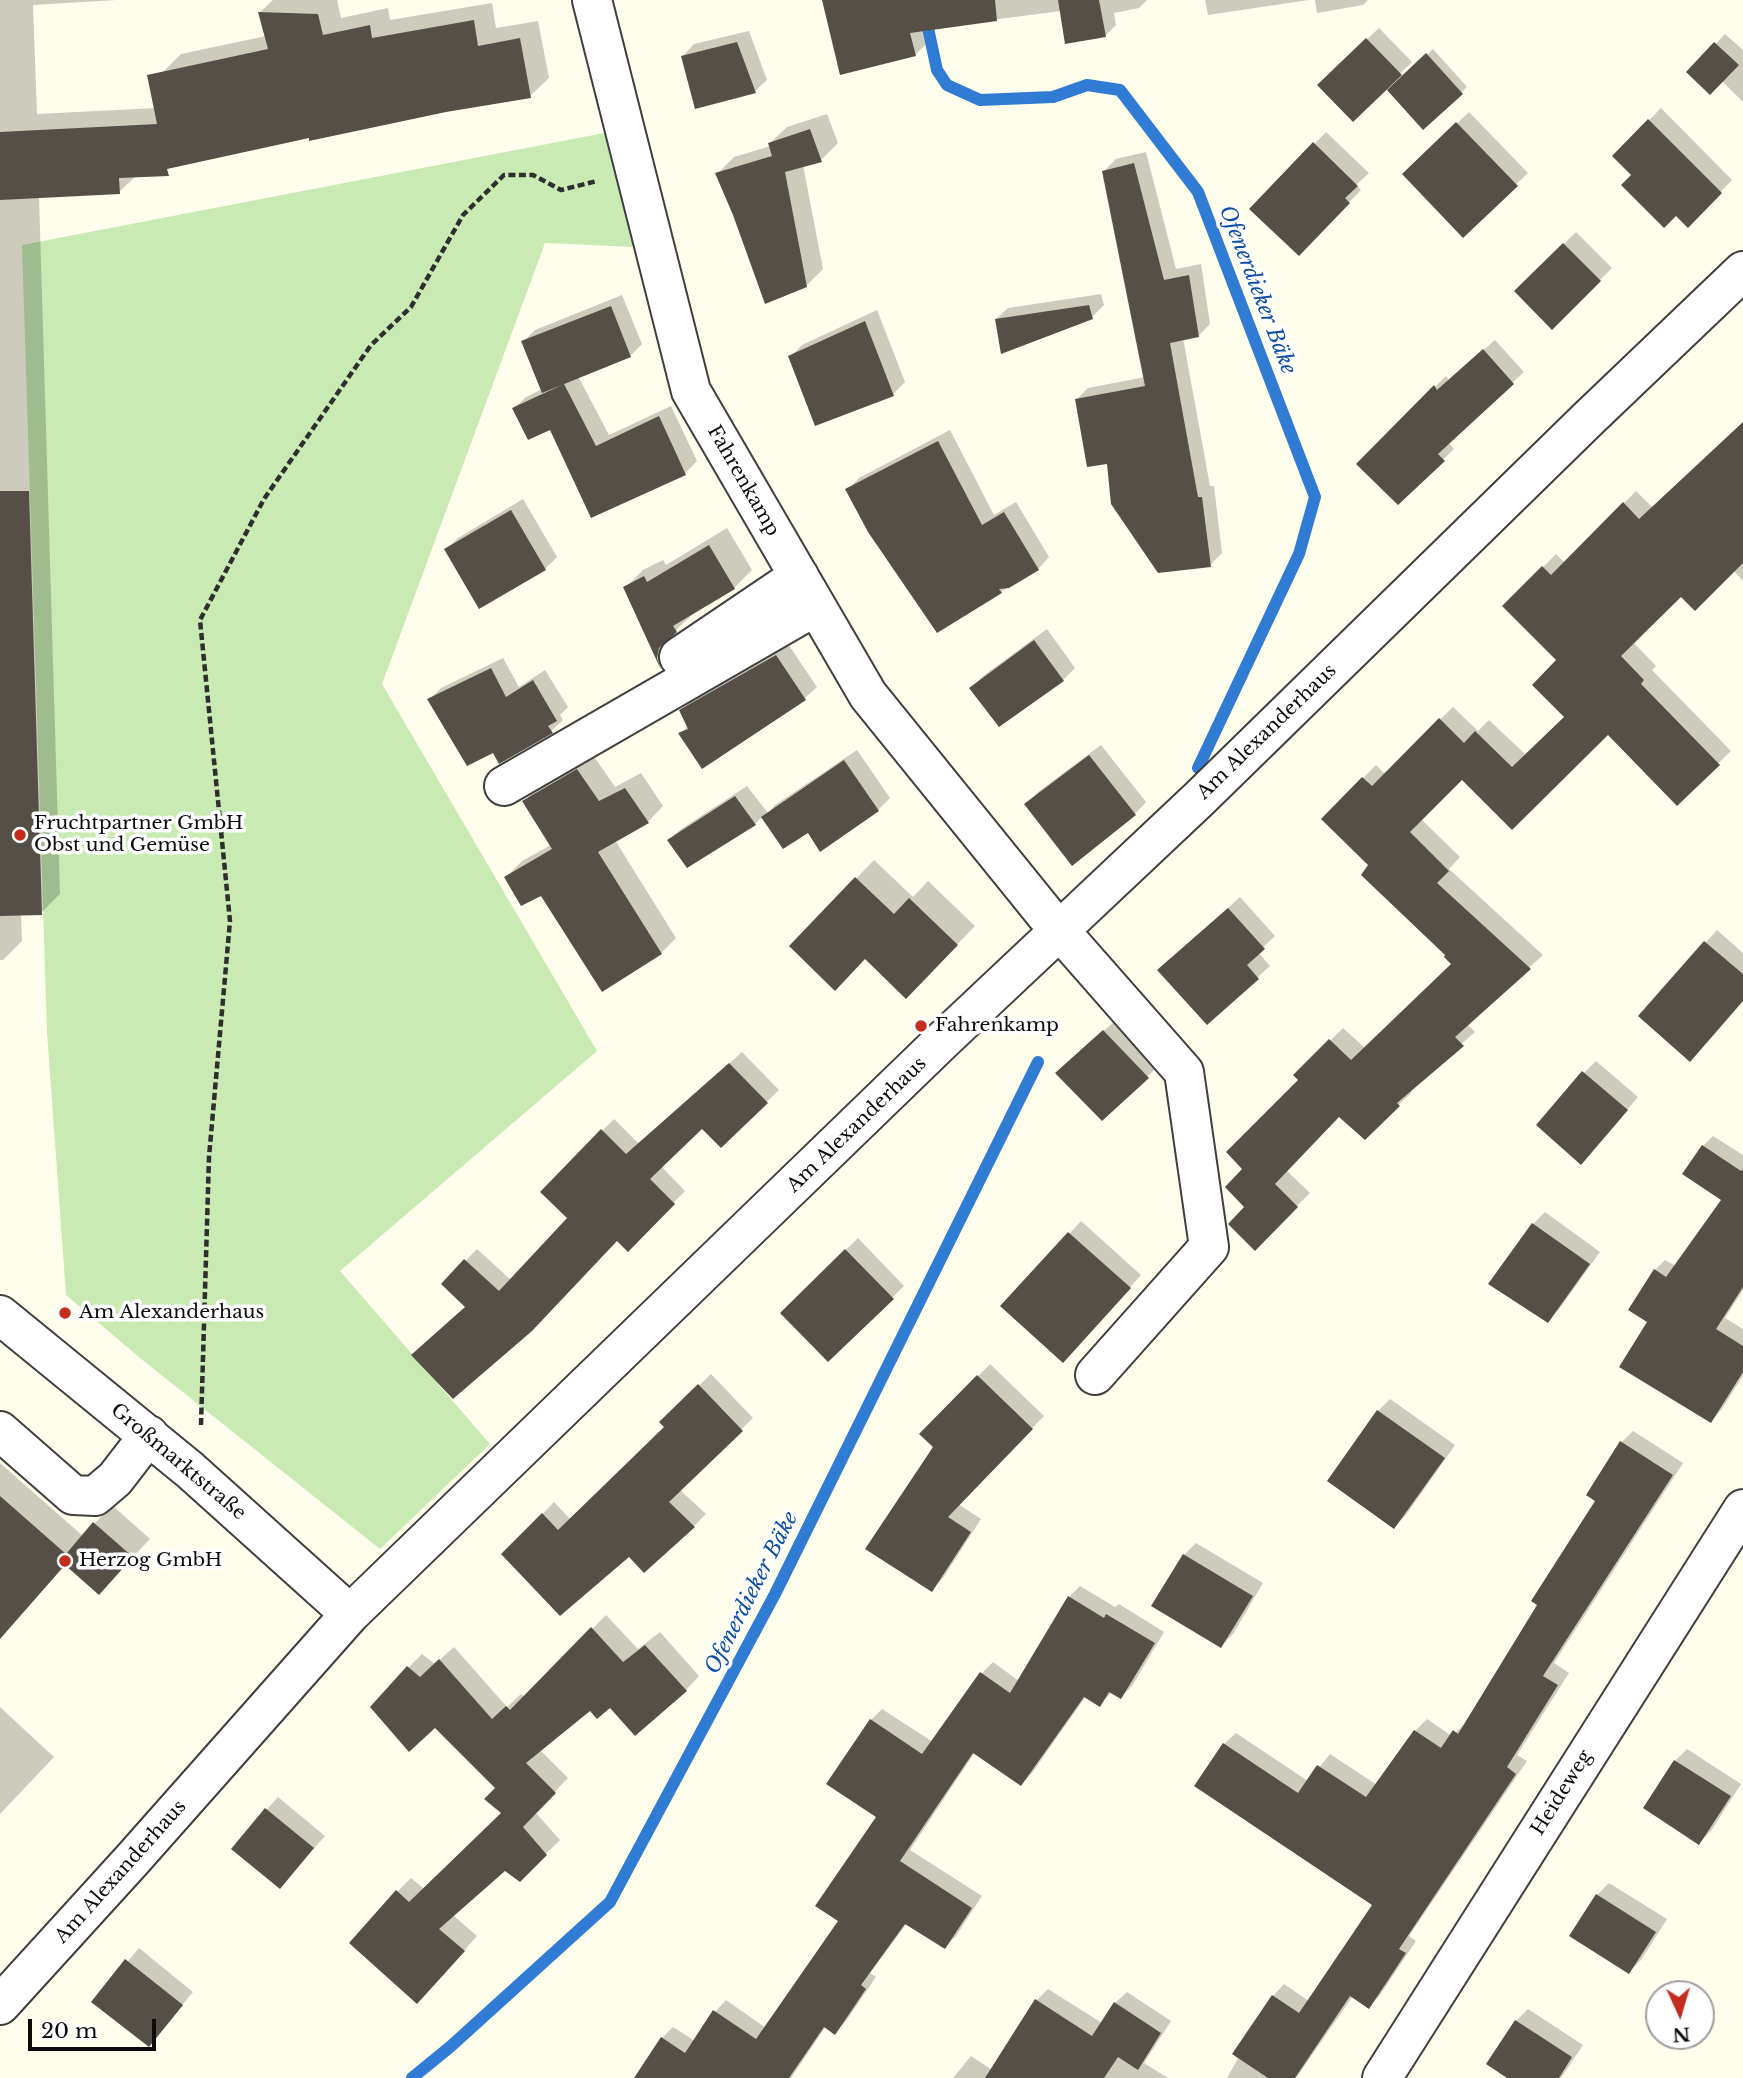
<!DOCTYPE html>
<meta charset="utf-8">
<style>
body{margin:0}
#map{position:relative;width:1743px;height:2078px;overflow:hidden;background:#fffeec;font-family:"Libre Baskerville",serif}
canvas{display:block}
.north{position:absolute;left:1645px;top:1980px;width:70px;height:70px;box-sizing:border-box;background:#fff;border:2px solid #9e9e9e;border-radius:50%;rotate:176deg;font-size:19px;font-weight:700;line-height:28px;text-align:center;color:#0c0c0c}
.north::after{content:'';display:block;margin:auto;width:24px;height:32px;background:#c32d1d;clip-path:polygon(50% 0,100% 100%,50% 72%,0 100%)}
.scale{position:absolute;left:28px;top:2019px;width:128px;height:32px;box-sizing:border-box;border:4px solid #0c0c0c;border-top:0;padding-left:9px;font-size:21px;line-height:24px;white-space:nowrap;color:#0c0c0c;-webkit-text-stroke:5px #fff;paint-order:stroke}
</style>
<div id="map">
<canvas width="1743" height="2078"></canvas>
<div class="north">N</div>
<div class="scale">20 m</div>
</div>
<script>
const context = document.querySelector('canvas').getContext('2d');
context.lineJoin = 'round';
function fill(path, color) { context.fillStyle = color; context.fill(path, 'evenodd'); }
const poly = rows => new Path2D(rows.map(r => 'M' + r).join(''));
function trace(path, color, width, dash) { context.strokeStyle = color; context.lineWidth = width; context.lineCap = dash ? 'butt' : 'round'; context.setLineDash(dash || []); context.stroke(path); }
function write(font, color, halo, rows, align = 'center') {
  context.font = font + ' "Libre Baskerville",serif'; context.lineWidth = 7; context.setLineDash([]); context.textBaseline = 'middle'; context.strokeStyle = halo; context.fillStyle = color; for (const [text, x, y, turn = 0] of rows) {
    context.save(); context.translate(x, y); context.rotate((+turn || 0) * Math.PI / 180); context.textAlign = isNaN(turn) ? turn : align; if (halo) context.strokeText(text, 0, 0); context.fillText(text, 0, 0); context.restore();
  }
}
fill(poly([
 [625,129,655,248,545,243,382,684,597,1051,340,1271,490,1444,380,1549,140,1358,66,1295,47,1032,22,245]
]), '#c9ebb3');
fill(poly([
 [0,0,117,0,33,5,37,114,156,108,162,73,181,54,266,36,260,12,273,0,337,0,341,18,388,8,390,20,492,3,496,28,538,21,549,78,530,96,310,136,136,176,119,192,39,196,60,894,41,913,21,914,22,941,3,960,0,960],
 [825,0,1147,0,1139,8,1114,13,1116,25,1105,36,1061,11,922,29,926,44,915,55],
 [1205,0,1309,0,1208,15],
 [1315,0,1368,0,1363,5,1317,13],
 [1379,28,1412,62,1353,120,1320,85],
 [749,31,767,80,755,91,683,56,694,44],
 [1725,34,1743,50,1743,102,1722,81,1689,72],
 [1433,49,1467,87,1423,128,1389,90],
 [1661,108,1732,180,1688,225,1614,156],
 [1469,112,1528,173,1463,236,1416,162],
 [827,114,838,143,821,160,803,165,823,269,806,286,735,215,717,174,734,157,771,146,770,143,787,127],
 [1326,132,1369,173,1356,185,1361,190,1299,254,1252,209],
 [1146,152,1176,269,1201,264,1210,324,1198,336,1183,338,1210,486,1214,486,1222,553,1210,565,1109,462,1076,400,1088,388,1145,377,1104,171,1116,159],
 [1576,232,1612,268,1552,328,1516,291],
 [1101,294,1104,305,1092,317,996,319,1008,308],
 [622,295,642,344,630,356,578,376,609,435,671,406,697,461,685,473,592,516,551,427,514,408,526,397,542,389,523,342,535,330],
 [877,310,905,382,893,394,790,357,802,345],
 [1495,340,1524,372,1448,442,1454,449,1398,503,1358,464,1446,376,1449,380],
 [1743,423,1743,581,1733,570,1681,595,1633,642,1656,666,1652,670,1731,751,1677,803,1608,732,1512,827,1462,777,1421,819,1460,857,1449,869,1543,955,1467,1024,1475,1032,1409,1090,1412,1092,1365,1138,1340,1115,1286,1170,1310,1193,1255,1248,1247,1207,1245,1169,1300,1080,1295,1075,1343,1028,1365,1048,1454,964,1370,865,1323,819,1376,765,1385,774,1453,707,1478,731,1489,720,1526,755,1566,717,1559,660,1505,606,1556,554,1565,563,1636,491,1653,508],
 [950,430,994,515,1016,502,1049,557,1038,569,937,631,848,490,859,478],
 [523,499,557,557,545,569,446,550,458,538],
 [727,528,752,570,734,588,694,613,676,630,674,639,678,651,661,667,625,588,643,570,663,560,666,565],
 [1047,629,1075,668,1063,680,971,688,983,676],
 [788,644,817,687,805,698,680,734,688,726,681,711,693,699],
 [503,658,519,687,545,670,568,707,560,715,563,720,551,731,493,751,430,699,441,688],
 [1101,745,1146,802,1135,814,1026,804,1038,792],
 [857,750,890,798,878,810,808,830,763,816,755,824,669,840,681,829,747,786,768,813,775,805],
 [593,755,615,787,641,773,663,806,648,822,615,840,676,938,661,953,506,877,522,861,551,845,524,801,540,786],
 [874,860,913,897,928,881,975,926,924,979,865,957,791,946],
 [1240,897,1275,936,1258,952,1270,966,1207,1023,1171,959],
 [1717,930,1743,953,1743,1000,1640,1016],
 [1116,1020,1159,1065,1147,1077,1069,1062],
 [742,1052,779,1090,721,1146,702,1126,661,1166,685,1191,628,1249,617,1239,467,1306,443,1284,477,1249,511,1280,569,1218,542,1192,614,1119,639,1144],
 [1596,1061,1638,1097,1593,1150,1584,1073],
 [1713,1136,1743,1155,1743,1290,1725,1318,1743,1329,1743,1376,1721,1410,1711,1421,1650,1321,1655,1270,1665,1260,1676,1266,1724,1199,1703,1146],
 [1545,1212,1600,1252,1559,1309,1547,1321,1533,1224],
 [1081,1221,1141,1275,1075,1349,1003,1306],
 [858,1238,904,1286,828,1360,782,1313],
 [990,1364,1044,1416,958,1504,981,1519,943,1578,931,1590,935,1447,922,1434],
 [711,1374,753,1418,679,1489,706,1514,694,1526,629,1555,504,1554,554,1502,571,1520,666,1427,661,1422],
 [1390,1399,1455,1445,1406,1515,1394,1527,1378,1411],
 [1633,1431,1683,1463,1554,1663,1569,1673,1517,1755,1527,1761,1409,1936,1416,1941,1380,1995,1369,2006,1353,1996,1296,2078,1227,2078,1273,1996,1284,1984,1309,2001,1374,1904,1224,1744,1236,1733,1308,1781,1330,1754,1377,1785,1415,1731,1427,1719,1452,1736,1468,1721,1539,1604,1598,1501,1621,1443],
 [0,1463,83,1536,112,1505,150,1539,99,1593,66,1564,14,1620,0,1607],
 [1196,1543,1263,1583,1233,1634,1221,1646,1184,1555],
 [1080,1586,1115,1607,1119,1604,1164,1632,1132,1686,1121,1697,1112,1692,1100,1705,1086,1696,1032,1773,1021,1784,975,1752,910,1850,982,1896,956,1936,945,1947,907,1923,870,1973,876,1977,846,2021,835,2032,826,2026,791,2078,644,2078,639,2074,662,2038,673,2027,695,2041,715,2012,726,2000,766,2028,840,1921,879,1817,829,1784,871,1720,882,1709,933,1742,982,1673,993,1662,1019,1681,1069,1597],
 [606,1615,638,1649,660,1632,699,1676,686,1690,590,1709,540,1750,568,1778,535,1812,560,1840,519,1880,505,1868,453,1915,477,1936,431,1988,397,1892,411,1878,424,1889,503,1812,497,1788,408,1668,422,1654,435,1664,454,1647,507,1707,521,1694,525,1697],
 [0,1707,54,1757,0,1814],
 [1687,1749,1741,1784,1711,1831,1699,1843,1675,1761],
 [278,1797,325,1836,280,1887,233,1848],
 [1609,1883,1667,1919,1641,1960,1629,1972,1597,1895],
 [139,1948,193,1992,149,2045,94,2002],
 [1048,1989,1102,2023,1115,2003,1127,1992,1171,2021,1144,2063,1168,2078,953,2078,971,2056,992,2070,1037,2000],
 [1528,2009,1583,2045,1561,2078,1510,2078,1488,2064,1516,2021]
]), '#0003');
trace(poly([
 [922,0,937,70,947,85,980,100,1053,97,1087,85,1120,90,1198,192,1315,497,1299,554,1198,768],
 [412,2078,450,2047,610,1902,775,1594,1038,1062]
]), '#307cd4', 12);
fill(poly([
 [822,0,995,0,997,21,910,33,916,56,840,75],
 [1058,0,1099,0,1106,37,1065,44],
 [258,12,318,14,323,35,370,25,372,38,474,20,478,46,520,38,531,98,446,112,309,141,309,138,167,169,169,176,119,178,120,194,0,200,0,132,157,124,147,75,268,49],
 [1366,38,1402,75,1353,122,1317,85],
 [737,42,756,93,695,109,681,56],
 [1714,42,1739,65,1710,95,1686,72],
 [1426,53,1463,94,1423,130,1387,90],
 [1648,119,1722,193,1688,228,1676,216,1664,228,1621,185,1631,175,1612,156],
 [1456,122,1518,186,1463,238,1402,174],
 [810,129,822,162,785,172,807,287,765,304,733,215,715,173,772,156,768,143],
 [1313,142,1358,186,1345,198,1350,203,1299,256,1249,209],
 [1134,163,1164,280,1189,275,1199,337,1170,343,1198,497,1202,497,1211,567,1158,573,1111,504,1107,464,1087,467,1075,399,1145,386,1102,171],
 [1563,243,1601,281,1552,330,1514,291],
 [1089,305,1093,319,1001,354,995,319],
 [611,306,631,357,542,393,521,341],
 [865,321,894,396,815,426,788,356],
 [1483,349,1514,384,1438,454,1445,461,1398,505,1356,464,1434,385,1437,390],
 [564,384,596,446,659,416,686,475,591,518,550,430,528,440,512,408],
 [1743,422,1743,563,1695,611,1681,597,1621,656,1644,680,1641,684,1720,765,1677,806,1608,735,1512,830,1462,780,1410,832,1449,871,1437,883,1531,969,1455,1037,1464,1046,1397,1103,1400,1106,1365,1140,1339,1117,1275,1184,1298,1207,1255,1251,1228,1224,1244,1207,1225,1187,1242,1169,1226,1152,1298,1080,1293,1075,1329,1039,1351,1060,1451,964,1444,957,1445,955,1361,875,1368,865,1321,819,1362,777,1372,786,1439,718,1464,743,1475,731,1512,767,1564,717,1532,685,1556,660,1502,606,1542,566,1551,575,1623,502,1639,519],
 [938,441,982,525,1004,512,1039,570,1009,588,999,589,1002,593,937,633,868,532,845,489],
 [0,491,29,491,42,915,0,916],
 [511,510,546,570,479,609,444,549],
 [709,545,735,589,673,626,677,632,659,648,657,658,661,670,623,587,644,576,647,582],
 [1034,640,1064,681,999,727,969,688],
 [776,655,806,700,702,769,678,733,688,729,679,710],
 [491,668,506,697,533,680,557,721,548,726,553,733,499,764,493,753,467,766,427,699],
 [1089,755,1136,815,1072,866,1024,804],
 [844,760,879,811,820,852,808,833,783,849,761,817],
 [577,769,599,801,625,788,649,823,598,852,662,954,602,992,541,896,521,906,504,877,552,849,522,801],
 [735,796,756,825,687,868,667,840],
 [855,877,894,914,909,898,958,945,906,999,865,959,835,991,789,946],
 [1228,908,1265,949,1247,965,1259,979,1207,1025,1157,970],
 [1704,941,1743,974,1743,1001,1690,1062,1638,1016],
 [1103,1030,1149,1078,1102,1121,1055,1073],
 [729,1063,768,1103,721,1148,702,1129,650,1179,675,1204,628,1252,617,1241,532,1331,453,1399,411,1355,465,1307,441,1284,464,1259,499,1291,567,1218,540,1192,601,1129,626,1154],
 [1582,1071,1628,1110,1581,1165,1536,1125],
 [1702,1145,1741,1171,1743,1169,1743,1287,1716,1329,1743,1346,1743,1372,1711,1423,1619,1367,1647,1322,1628,1310,1654,1269,1666,1277,1721,1200,1682,1174],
 [1532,1223,1590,1264,1548,1323,1488,1284],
 [1068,1232,1131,1288,1063,1363,1000,1306],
 [845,1249,894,1299,828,1362,780,1313],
 [977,1375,1033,1429,948,1517,971,1532,932,1592,865,1549,933,1447,919,1434],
 [698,1384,743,1431,669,1502,695,1527,644,1573,629,1557,560,1616,501,1554,542,1513,558,1530,664,1427,659,1422],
 [1377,1410,1445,1458,1394,1529,1327,1481],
 [1620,1441,1673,1475,1543,1676,1558,1685,1507,1767,1516,1774,1399,1949,1406,1953,1369,2009,1350,1996,1295,2078,1268,2078,1232,2054,1272,1995,1299,2013,1372,1905,1194,1786,1223,1743,1298,1793,1317,1765,1366,1797,1414,1730,1441,1748,1453,1730,1458,1734,1537,1605,1531,1601,1595,1501,1586,1495],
 [0,1496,66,1554,93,1522,133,1557,99,1595,65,1565,0,1639],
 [1183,1554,1253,1596,1221,1648,1151,1606],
 [1068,1596,1104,1618,1106,1614,1155,1643,1121,1699,1109,1692,1100,1707,1084,1697,1021,1786,973,1753,900,1861,972,1908,945,1949,905,1924,861,1985,866,1989,835,2035,824,2027,789,2078,634,2078,661,2037,685,2053,713,2010,756,2039,838,1921,815,1906,876,1817,826,1784,870,1719,922,1754,980,1672,1010,1693],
 [591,1627,623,1662,645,1645,687,1691,635,1736,610,1708,597,1719,590,1711,526,1763,556,1793,523,1827,547,1855,520,1882,505,1871,439,1929,465,1951,417,2004,349,1943,396,1890,409,1902,501,1813,484,1799,495,1788,435,1728,409,1752,370,1707,407,1666,420,1677,439,1659,492,1719,506,1706,510,1710],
 [1674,1760,1731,1796,1699,1845,1643,1808],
 [265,1808,314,1848,280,1889,231,1849],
 [1596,1894,1656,1932,1629,1974,1569,1936],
 [125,1959,183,2005,149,2047,91,2002],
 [1035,1999,1092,2036,1114,2002,1161,2033,1138,2070,1118,2057,1104,2078,985,2078],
 [1515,2020,1572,2057,1559,2078,1507,2078,1486,2064]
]), '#564f48');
const minor = poly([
 [592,0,691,391,868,695,1046,915,1184,1072,1209,1247,1095,1375],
 [679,657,799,576],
 [504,786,816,606],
 [0,1315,190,1470,350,1614],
 [0,1431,73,1495,95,1496,115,1479,149,1435],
 [0,2005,132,1860,350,1614,941,1042,1199,799,1588,419,1743,271],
 [1382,2078,1743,1509]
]);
trace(minor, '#3f3f3f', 42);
trace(poly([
 [201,1425,209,1157,230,921,200,620,264,499,371,345,411,307,463,215,504,175,533,175,561,190,597,181]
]), '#2e2e2e', 4.5, [7, 3.5]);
trace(minor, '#fff', 38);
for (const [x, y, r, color] of [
 [20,835,7,"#c32d1d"],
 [921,1026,7,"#c32d1d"],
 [65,1313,7,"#c32d1d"],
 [65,1561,7,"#c32d1d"]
]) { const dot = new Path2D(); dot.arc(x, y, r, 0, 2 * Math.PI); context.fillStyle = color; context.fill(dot); trace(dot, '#fff', 2.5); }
write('19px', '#0c0c0c', '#fff', [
 ["Fahrenkamp",743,481,60],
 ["Am Alexanderhaus",1267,732,-44],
 ["Am Alexanderhaus",857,1125,-44],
 ["Großmarktstraße",178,1462,40],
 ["Heideweg",1562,1793,-58],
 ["Am Alexanderhaus",121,1872,-48]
]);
write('19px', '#0c0c0c', '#fff', [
 ["Fruchtpartner GmbH",34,824],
 ["Obst und Gemüse",34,846],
 ["Fahrenkamp",935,1026],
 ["Am Alexanderhaus",79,1313],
 ["Herzog GmbH",79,1561]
], 'left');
write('italic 21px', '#0f4ea4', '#fff', [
 ["Ofenerdieker Bäke",1257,290,69],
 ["Ofenerdieker Bäke",752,1593,-63]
]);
</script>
